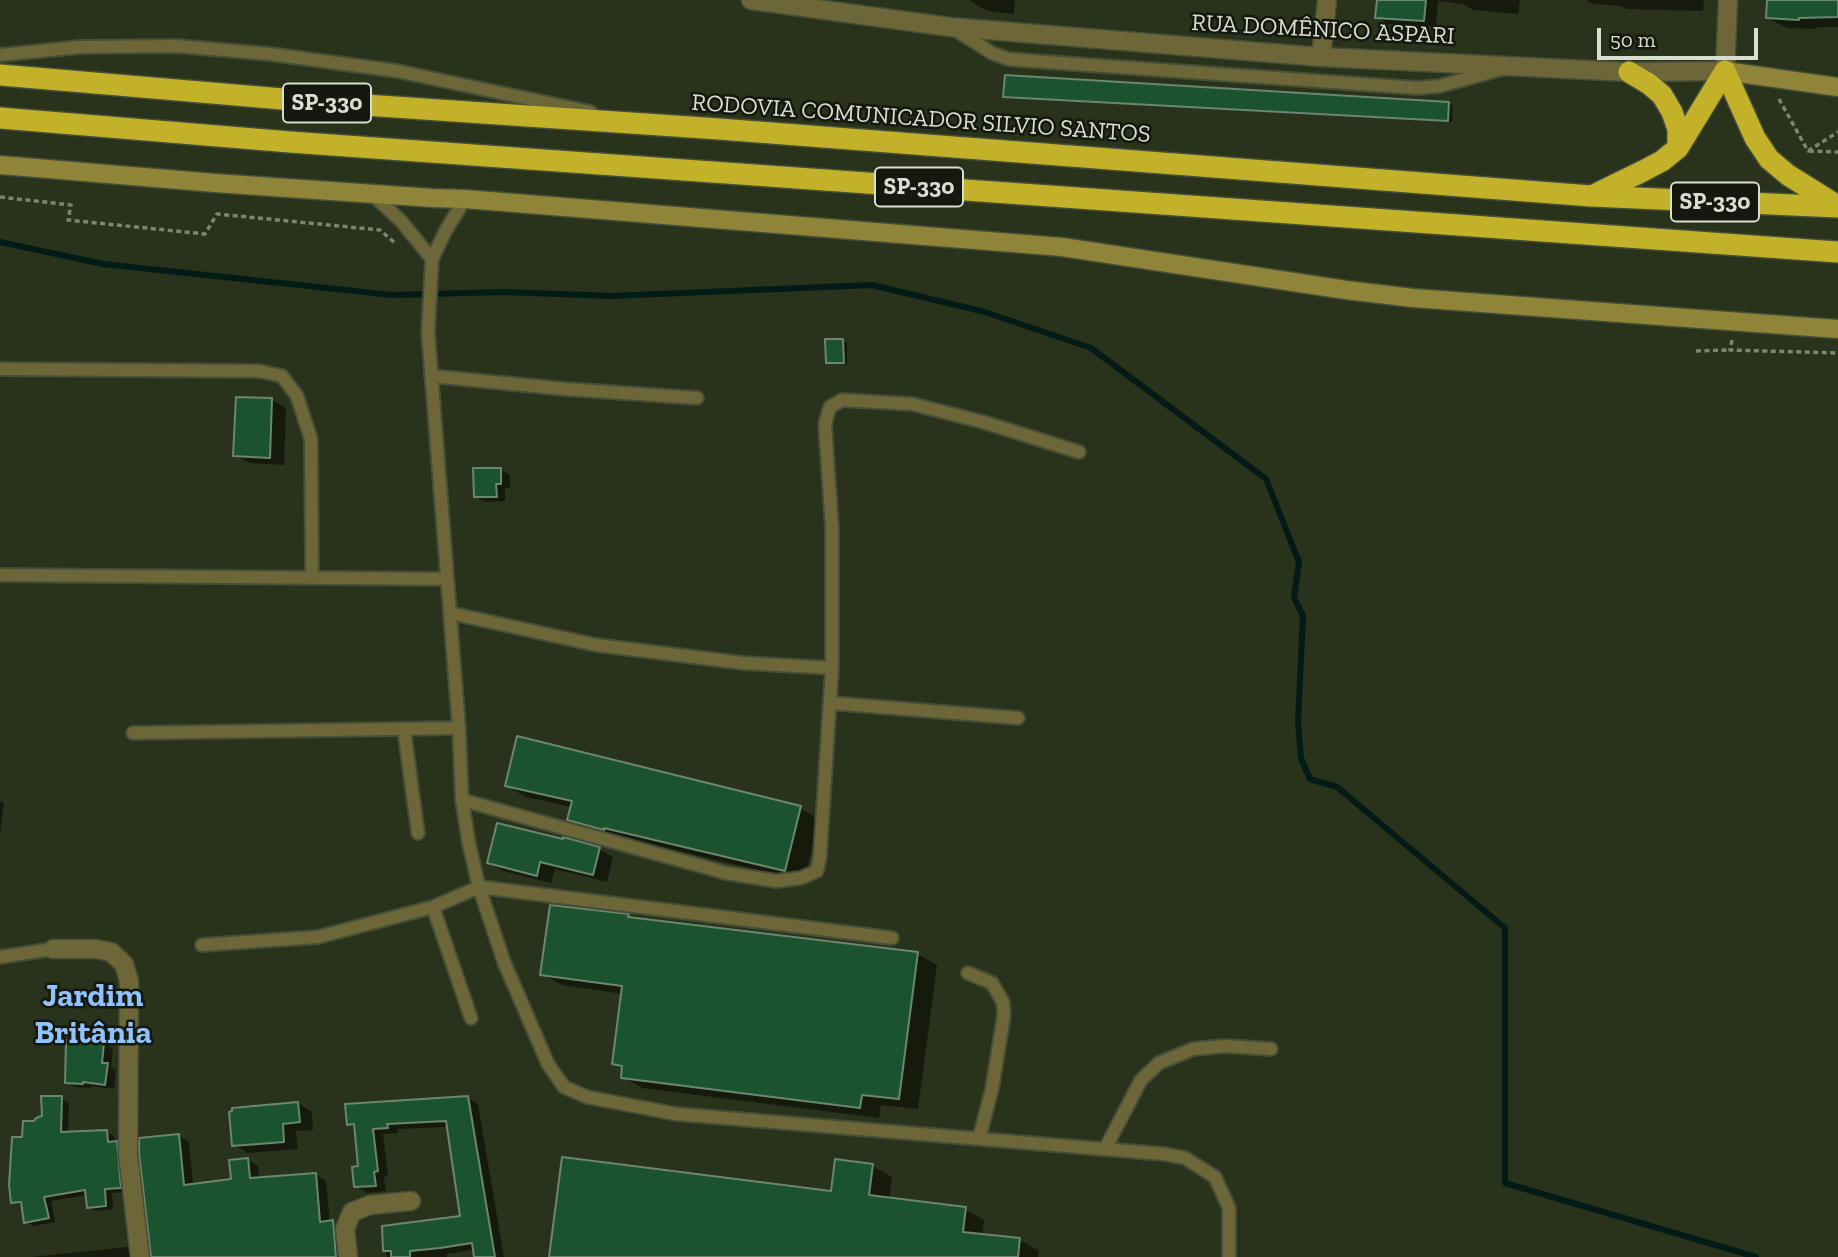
<!DOCTYPE html>
<meta charset="utf-8">
<style>
body{margin:0}
#map{position:relative;width:1838px;height:1257px;overflow:hidden;background:#29321a;font-family:"Zilla Slab",serif}
canvas{display:block}
.scale{position:absolute;left:1597px;top:28px;width:161px;height:32px;box-sizing:border-box;border:4px solid #d9dfd0;border-top:0;padding-left:9px;font-size:21px;line-height:24px;white-space:nowrap;color:#d9dfd0;-webkit-text-stroke:5px #14180e;paint-order:stroke}
</style>
<div id="map">
<canvas width="1838" height="1257"></canvas>
<div class="scale">50 m</div>
</div>
<script>
const context = document.querySelector('canvas').getContext('2d');
context.lineJoin = 'round';
function fill(path, color) { context.fillStyle = color; context.fill(path, 'evenodd'); }
const poly = rows => new Path2D(rows.map(r => 'M' + r).join(''));
function trace(path, color, width, dash) { context.strokeStyle = color; context.lineWidth = width; context.lineCap = dash ? 'butt' : 'round'; context.setLineDash(dash || []); context.stroke(path); }
function write(font, color, halo, rows, align = 'center') {
  context.font = font + ' "Zilla Slab",serif'; context.lineWidth = 5; context.setLineDash([]); context.textBaseline = 'middle'; context.strokeStyle = halo; context.fillStyle = color; for (const [text, x, y, turn = 0] of rows) {
    context.save(); context.translate(x, y); context.rotate((+turn || 0) * Math.PI / 180); context.textAlign = isNaN(turn) ? turn : align; if (halo) context.strokeText(text, 0, 0); context.fillText(text, 0, 0); context.restore();
  }
}
fill(poly([
 [969,0,1015,0,1014,14,987,11],
 [1378,0,1520,0,1518,14,1474,10,1463,4,1438,1,1436,26,1389,24,1377,17],
 [1586,0,1704,0,1703,11,1627,9,1621,6,1593,4],
 [1769,0,1838,0,1838,27,1817,27,1817,29,1787,28,1768,18],
 [1005,96,1449,103,1453,106,1452,122,1009,98],
 [843,341,847,343,847,364,831,364,827,362],
 [272,400,286,408,284,465,249,463,235,455],
 [500,469,510,475,510,488,505,488,505,501,485,502,475,496],
 [507,786,800,808,819,819,804,881,624,838,623,840,588,830,569,819,572,807,526,797],
 [0,795,0,801,4,803,0,834],
 [599,849,613,857,607,882,555,869,551,883,503,871,489,863],
 [551,906,628,916,635,920,917,954,937,965,918,1109,881,1105,879,1118,642,1088,623,1077,624,1069,614,1063,623,994,562,985,542,974],
 [104,1044,113,1049,111,1067,116,1070,114,1089,91,1086,91,1088,76,1087,67,1082],
 [61,1098,69,1103,68,1133,106,1132,114,1136,115,1143,124,1147,128,1192,112,1193,113,1209,96,1211,89,1207,88,1195,51,1201,55,1222,33,1226,26,1222,23,1206,13,1202,24,1138,35,1123,44,1117],
 [468,1098,478,1104,504,1257,476,1257,475,1249,447,1254,447,1257,387,1257,385,1250,462,1217,448,1127,397,1129,398,1133,383,1134,388,1176,384,1177,386,1191,367,1193,356,1186,360,1168,356,1128,349,1124],
 [298,1103,312,1112,313,1130,296,1131,298,1149,248,1153,234,1145],
 [178,1135,189,1142,193,1185,232,1181,248,1160,258,1166,259,1179,315,1174,326,1181,330,1222,343,1228,345,1257,153,1257],
 [872,1166,892,1177,889,1200,965,1209,984,1220,982,1236,1020,1240,1039,1251,1038,1257,551,1257,832,1193],
 [127,1247,136,1252,137,1257,31,1257]
]), '#0007');
trace(poly([
 [0,242,103,264,392,295,504,292,611,296,872,285,985,312,1091,348,1266,479,1299,562,1294,597,1303,616,1298,722,1301,758,1310,779,1337,787,1505,928,1505,1183,1756,1257]
]), '#021b16', 6);
const building = poly([
 [1377,0,1426,0,1424,21,1375,18,1377,0],
 [1767,0,1838,0,1838,17,1799,18,1799,20,1766,18,1767,0],
 [1005,75,1449,102,1448,121,1003,97,1005,75],
 [825,339,843,339,844,363,826,363,825,339],
 [236,397,272,398,270,458,233,456,236,397],
 [473,468,501,468,501,484,496,484,497,497,474,497,473,468],
 [517,736,801,806,785,871,604,828,604,830,567,820,572,801,505,786,517,736],
 [497,823,563,839,563,837,600,847,593,875,540,862,537,876,487,863,497,823],
 [550,905,629,914,628,917,918,952,899,1099,862,1095,860,1108,621,1078,622,1066,612,1064,622,986,540,975,550,905],
 [66,1040,104,1043,102,1063,108,1063,105,1085,83,1082,83,1084,65,1083,66,1040],
 [41,1096,62,1096,61,1132,107,1130,108,1142,117,1141,121,1188,105,1189,106,1206,87,1208,85,1190,44,1197,49,1218,24,1223,21,1202,11,1203,9,1185,12,1137,22,1137,23,1121,34,1121,36,1118,42,1116,41,1096],
 [468,1096,495,1257,474,1257,472,1243,440,1248,410,1251,410,1257,391,1257,391,1251,383,1251,382,1226,460,1216,446,1121,387,1124,388,1128,373,1129,378,1171,374,1172,376,1186,354,1187,352,1167,358,1166,354,1124,347,1125,345,1104,468,1096],
 [298,1102,300,1122,283,1124,284,1142,232,1146,229,1112,232,1111,232,1108,298,1102],
 [179,1134,184,1185,231,1179,229,1160,248,1158,250,1178,316,1173,320,1222,333,1220,336,1257,151,1257,139,1153,139,1138,179,1134],
 [562,1157,831,1191,835,1159,873,1164,869,1195,966,1207,963,1232,1020,1238,1018,1257,549,1257,562,1157]
]);
fill(building, '#1a532e');
trace(building, '#6c8672', 2);
const lane = poly([
 [954,29,992,53,1008,59,1032,61,1418,88,1440,86,1502,69],
 [0,55,80,47,176,46,270,54,397,71,591,112],
 [372,194,401,221,432,259],
 [465,199,446,230,432,259,428,332,459,728,462,800,469,844,479,887,504,962,548,1064,564,1087,587,1097,676,1114,1164,1154,1185,1158,1215,1177,1229,1208,1229,1257],
 [1,369,259,371,282,376,297,396,311,439,312,578],
 [431,376,565,389,697,398],
 [0,575,447,579],
 [450,613,596,645,743,663,832,668,832,528,825,424,830,407,842,400,912,404,983,422,1079,452],
 [830,703,1018,718],
 [404,729,418,833],
 [133,733,459,728],
 [462,800,726,873,776,881,801,878,817,871,820,856,832,668],
 [433,907,471,1018],
 [202,945,318,937,433,907,479,887,892,938],
 [0,957,53,949],
 [968,973,992,983,1003,1002,1004,1015,992,1089,979,1139],
 [1105,1149,1141,1080,1159,1063,1193,1049,1225,1046,1271,1049]
]);
const street = poly([
 [751,0,950,27,1321,57,1629,72,1725,71,1728,0],
 [1321,57,1327,0],
 [53,949,96,949,111,952,124,964,129,981,128,1154,140,1257],
 [348,1257,345,1229,352,1212,370,1205,411,1201]
]);
const secondary = poly([
 [1725,71,1838,87],
 [0,165,215,183,433,198,465,199,1062,247,1346,290,1413,298,1838,329]
]);
const highway = poly([
 [1725,71,1755,138,1769,159,1788,175,1836,205],
 [1629,72,1649,84,1662,95,1672,112,1678,129,1678,148],
 [0,75,306,101,719,129,1591,196,1838,207],
 [0,118,290,142,1838,252],
 [1594,195,1643,171,1662,161,1678,148,1725,71]
]);
trace(lane, '#454e37', 16);
trace(street, '#454e37', 21);
trace(secondary, '#454e37', 21);
trace(highway, '#454e37', 24);
trace(poly([
 [1779,99,1808,151,1838,132],
 [1809,151,1838,152],
 [0,197,71,205,68,220,205,234,217,214,380,230,395,243],
 [1732,340,1730,350,1838,353],
 [1696,351,1730,350]
]), '#7d8571', 3.5, [5, 3.5]);
trace(lane, '#6c6638', 12);
trace(street, '#6c6638', 18);
trace(secondary, '#8f8437', 18);
trace(highway, '#c2b129', 21);
for (const [x, y, w] of [
 [327,103,88],
 [919,187,88],
 [1715,202,88]
]) { const box = new Path2D(); box.roundRect(x - w / 2, y - 19.5, w, 39, 5); context.fillStyle = '#14180e'; context.fill(box); trace(box, '#d9dfd0', 2); }
write('bold 23px', '#d9dfd0', null, [
 ["SP-330",327,103],
 ["SP-330",919,187],
 ["SP-330",1715,202]
]);
write('24px', '#d9dfd0', '#14180e', [
 ["RUA DOMÊNICO ASPARI",1323,30,3],
 ["RODOVIA COMUNICADOR SILVIO SANTOS",921,119,4]
]);
write('bold 32px', '#90c3fe', '#14180e', [
 ["Jardim",93,997],
 ["Britânia",93,1034]
]);
</script>
